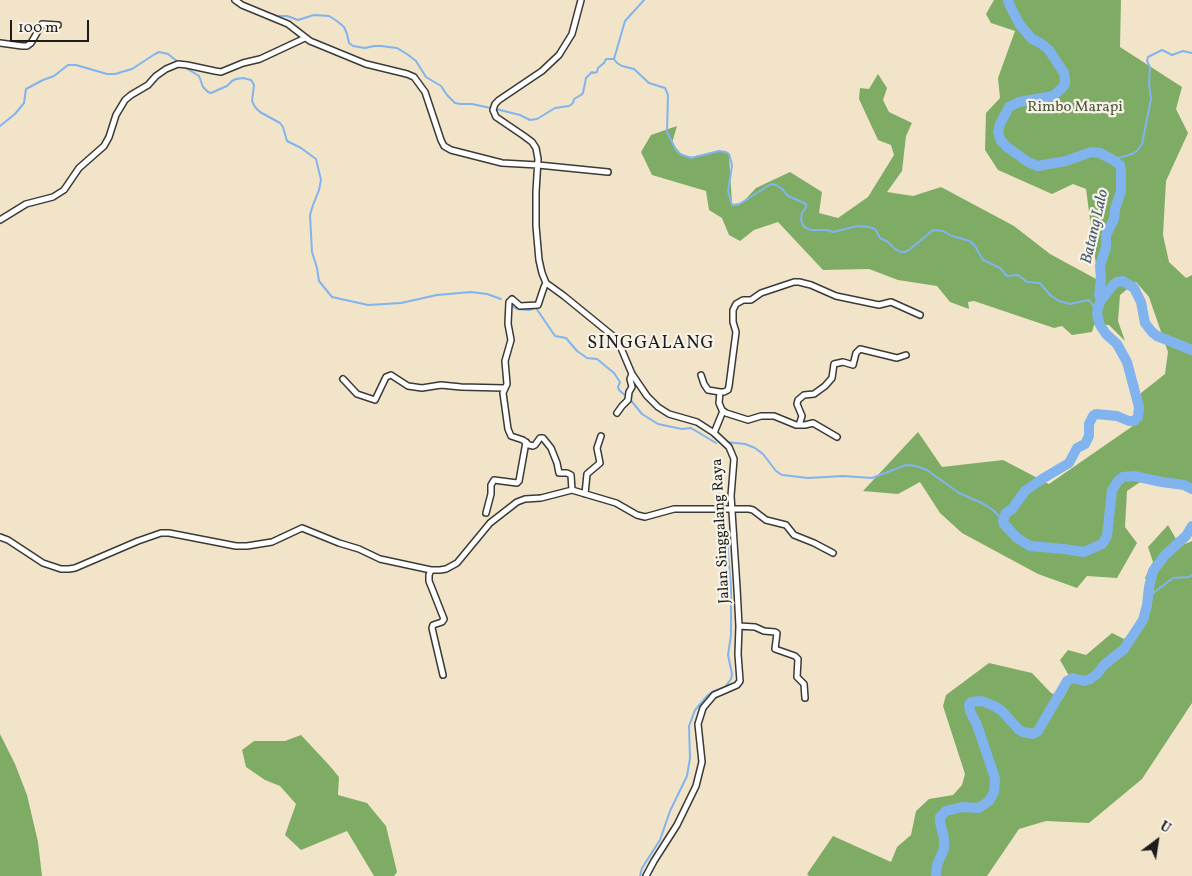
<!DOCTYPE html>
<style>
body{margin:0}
#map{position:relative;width:1192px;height:876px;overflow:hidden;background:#f1e4c9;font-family:Vollkorn,serif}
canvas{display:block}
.north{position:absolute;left:1132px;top:816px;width:50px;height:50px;-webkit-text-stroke:4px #f7f3e8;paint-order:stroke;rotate:31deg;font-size:14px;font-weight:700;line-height:20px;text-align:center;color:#1c1c1c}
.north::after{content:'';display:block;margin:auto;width:18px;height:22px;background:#1c1c1c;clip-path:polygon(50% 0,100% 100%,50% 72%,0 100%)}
.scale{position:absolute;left:10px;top:20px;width:79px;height:22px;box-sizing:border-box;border:2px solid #1c1c1c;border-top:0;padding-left:6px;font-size:15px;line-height:18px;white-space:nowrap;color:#1c1c1c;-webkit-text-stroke:4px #f7f3e8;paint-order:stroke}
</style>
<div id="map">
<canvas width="1192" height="876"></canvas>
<div class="north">U</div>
<div class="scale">100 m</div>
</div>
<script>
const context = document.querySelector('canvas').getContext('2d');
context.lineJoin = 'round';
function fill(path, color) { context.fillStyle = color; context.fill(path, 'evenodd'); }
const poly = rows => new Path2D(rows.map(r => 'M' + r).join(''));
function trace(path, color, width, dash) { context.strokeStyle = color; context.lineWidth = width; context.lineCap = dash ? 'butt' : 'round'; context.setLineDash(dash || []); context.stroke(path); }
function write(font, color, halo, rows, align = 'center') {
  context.font = font + ' Vollkorn,serif'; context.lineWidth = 4.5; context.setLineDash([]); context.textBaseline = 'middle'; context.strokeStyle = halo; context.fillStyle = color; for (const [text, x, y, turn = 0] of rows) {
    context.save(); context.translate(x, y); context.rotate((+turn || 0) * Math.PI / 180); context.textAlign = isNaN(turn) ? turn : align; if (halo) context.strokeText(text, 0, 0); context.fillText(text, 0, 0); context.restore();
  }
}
fill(poly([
 [994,0,1121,0,1120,47,1182,87,1176,109,1188,133,1166,181,1163,235,1169,262,1186,278,1192,275,1192,488,1149,476,1127,491,1125,527,1137,543,1117,578,1087,576,1077,588,1038,574,962,533,940,513,920,482,898,494,863,491,918,432,942,467,1003,460,1049,484,1140,421,1141,393,1165,374,1168,352,1149,297,1136,282,1120,295,1118,321,1125,341,1109,325,1094,325,1092,332,1072,335,1062,326,1054,328,974,301,968,302,969,309,950,302,937,286,898,280,869,269,823,270,778,222,754,230,740,241,729,235,722,218,709,210,706,191,652,175,641,152,651,135,677,126,672,143,683,156,695,157,721,151,729,154,732,204,742,203,756,188,790,172,822,192,819,213,838,218,868,197,894,155,891,145,878,140,859,99,860,88,869,89,878,74,887,88,883,100,889,112,912,123,906,136,902,171,887,192,913,196,941,187,1014,226,1050,254,1098,280,1086,189,1073,184,1052,194,998,170,985,150,986,113,1000,98,998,78,1015,31,991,23,986,14],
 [1168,525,1180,546,1192,541,1192,703,1142,779,1089,823,1046,821,1019,829,987,876,809,876,807,874,833,836,891,862,897,847,911,835,916,811,929,799,953,795,962,785,965,774,943,706,946,695,989,663,1032,673,1051,693,1063,698,1072,681,1060,660,1068,650,1086,655,1112,633,1124,639,1148,619,1154,590,1145,578,1153,562,1148,547],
 [0,734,15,764,27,795,38,842,42,876,0,876],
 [301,735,329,765,339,777,338,795,367,803,386,826,397,872,394,876,374,876,347,831,301,850,285,835,296,804,280,786,265,780,246,767,242,750,254,741,285,741]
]), '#7fac64');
trace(poly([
 [265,12,277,16,287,16,298,20,314,15,329,16,337,21,344,27,347,34,349,43,353,46,365,48,374,46,381,46,397,48,407,54,416,61,426,77,441,86,447,95,455,103,461,104,472,104,500,110,520,115,530,120,537,119,555,108,569,106,573,103,574,99,581,95,583,93,586,78,592,72,593,73,597,72,598,68,604,63,606,59,614,59,617,63,622,66,634,69,649,83,665,88,668,95,667,132,676,150,680,154,691,158,719,151,726,152,729,154,731,161,732,166,728,191,732,205,738,205,771,184,776,185,782,189,788,196,806,204,806,207,802,213,801,220,804,227,811,230,826,230,833,232,857,226,869,227,875,229,880,238,888,242,895,249,901,252,905,252,909,250,933,230,943,231,952,236,970,241,975,246,983,260,1000,268,1007,276,1018,275,1027,282,1040,283,1050,295,1059,301,1070,304,1089,300,1097,311],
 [614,59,625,21,644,0],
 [186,68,199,76,203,87,208,92,211,93,227,86,232,81,236,79,243,78,251,80,253,83,254,85,252,101,255,107,260,112,280,123,283,127,287,141,301,148,316,159,321,180,319,190,313,205,310,215,312,252,317,268,319,281,332,297,368,305,401,303,437,295,471,292,487,294,501,299],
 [0,126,15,114,24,103,26,89,43,80,54,76,68,65,76,65,107,74,115,74,132,69,155,54,159,52,168,54,178,62],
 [1110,158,1118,158,1132,154,1138,150,1142,144,1151,99,1149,84,1150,67,1147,61,1148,57,1162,50,1172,55,1183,51,1192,53],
 [510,305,517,309,529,310,536,308,555,336,566,338,577,351,587,358,597,359,614,373,620,382,618,387,619,390,626,396],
 [629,398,642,414,658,424,682,429,691,428,716,443],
 [726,442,745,444,755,448,763,454,776,471,782,475,791,476,808,478,843,476,872,478,906,465,916,466,927,470,959,493,984,504,994,511,1003,520],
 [1148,597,1173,578,1189,577,1192,575],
 [640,876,642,868,660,840,670,811,687,776,690,758,689,726,695,710,708,695,712,692,725,687,731,679,732,674,728,655,731,635,731,589,727,541,720,515]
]), '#81b4ee', 2);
trace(poly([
 [1008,0,1011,8,1020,25,1032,39,1042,44,1049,50,1064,73,1065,79,1065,84,1062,88,1053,96,1019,102,1009,107,1000,124,998,132,1001,141,1007,147,1028,162,1038,166,1066,161,1091,152,1100,153,1113,160,1120,165,1121,170,1121,191,1115,209,1114,219,1106,235,1106,247,1100,266,1101,279,1099,295,1101,300],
 [1192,350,1157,336,1152,332,1145,323,1141,302,1134,288,1123,281,1117,282,1113,285,1101,300,1098,307,1097,314,1100,325,1106,334,1117,344,1127,362,1139,407,1138,417,1134,421,1129,421,1117,416,1096,414,1093,416,1089,424,1089,436,1085,444,1077,448,1069,463,1042,479,1025,491,1012,509,1006,513,1003,521,1004,524,1017,538,1030,546,1064,549,1084,552,1102,544,1107,536,1112,490,1118,481,1123,477,1134,476,1162,482,1184,485,1192,489],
 [936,876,937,865,944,849,944,838,940,822,940,817,946,811,962,807,979,808,989,801,994,792,995,778,977,725,970,711,969,705,971,702,982,701,994,706,1002,711,1019,730,1023,732,1033,734,1038,731,1067,681,1073,678,1084,681,1090,679,1097,674,1104,665,1124,649,1143,620,1147,605,1149,587,1153,571,1165,555,1186,536,1192,526]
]), '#81b4ee', 10);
const minor = poly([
 [235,0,242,5,288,24,310,41,366,64,407,74,414,77,425,92,441,140,444,146,451,150,502,163,538,165,608,172],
 [581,0,572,34,559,55,542,71,499,100,495,104,493,110,496,117,524,136,532,142,536,148,538,159,536,192,536,226,539,260,542,273,546,283,553,288,564,296,613,336,621,348,632,374,647,396,658,407,669,414,697,422,714,433,729,447,734,459,731,496,737,588,739,626,738,654,740,681,737,685,714,695,703,708,698,724,702,762,696,786,677,825,654,861,646,876],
 [0,43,22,46,27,46,31,43,42,24,58,25],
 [0,220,26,204,53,197,64,190,79,168,104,146,109,137,116,115,125,100,131,95,148,85,156,76,166,69,178,64,187,65,215,71,221,72,243,63,260,59,305,38],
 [546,283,544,287,538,305,520,306,512,299,509,302,508,324,511,340,505,361,507,384,503,393,508,429,511,436,523,440,529,445,533,446,535,445,540,438,543,438,551,448,557,463,559,473,567,473,571,475,572,490],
 [701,375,704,384,708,390,720,392,719,403,722,410,726,413,748,420,761,416,774,416,796,425,805,425,813,423,837,437],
 [343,379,357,394,375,400,386,377,391,375,408,386,422,388,441,385,461,387,504,388],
 [720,392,724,392,728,390,729,386,736,332,733,322,733,310,736,304,743,300,751,300,761,293,794,282,799,282,811,285,836,296,879,305,891,302,920,315],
 [617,413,622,406,628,400,629,392,632,387,630,379,632,374],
 [799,425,802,416,797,404,798,400,804,395,814,394,825,386,832,378,834,364,843,362,853,365,856,353,860,349,897,358,906,355],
 [714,433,723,411],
 [585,494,587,474,600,463,597,448,601,436],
 [486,513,491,494,491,485,494,480,517,483,519,481,526,442],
 [0,537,8,540,43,563,61,569,69,569,75,568,138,541,161,533,169,533,236,546,247,546,272,542,302,528,339,543,359,549,380,559,431,570,440,570,446,569,457,563,490,523,517,502,525,499,541,498,572,490,616,503,637,515,645,517,674,509,749,509,753,510,766,520,786,525,794,535,814,543,833,553],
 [431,570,429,575,429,581,444,619,442,622,433,625,432,628,443,675],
 [739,626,755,627,764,631,775,632,777,633,775,649,795,656,798,659,797,677,804,684,805,698]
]);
trace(minor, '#3c3a36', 8);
trace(minor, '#fff', 5);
write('15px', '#4a583a', '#f7f3e8', [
 ["Rimbo Marapi",1075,108]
]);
write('15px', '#1c1c1c', '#f7f3e8', [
 ["Jalan Singgalang Raya",722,531,-93]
]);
write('italic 16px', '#445970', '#f7f3e8', [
 ["Batang Lalo",1096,227,-77]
]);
context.letterSpacing = '1px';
write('18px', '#1c1c1c', '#f7f3e8', [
 ["SINGGALANG",651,345]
]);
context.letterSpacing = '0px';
</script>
